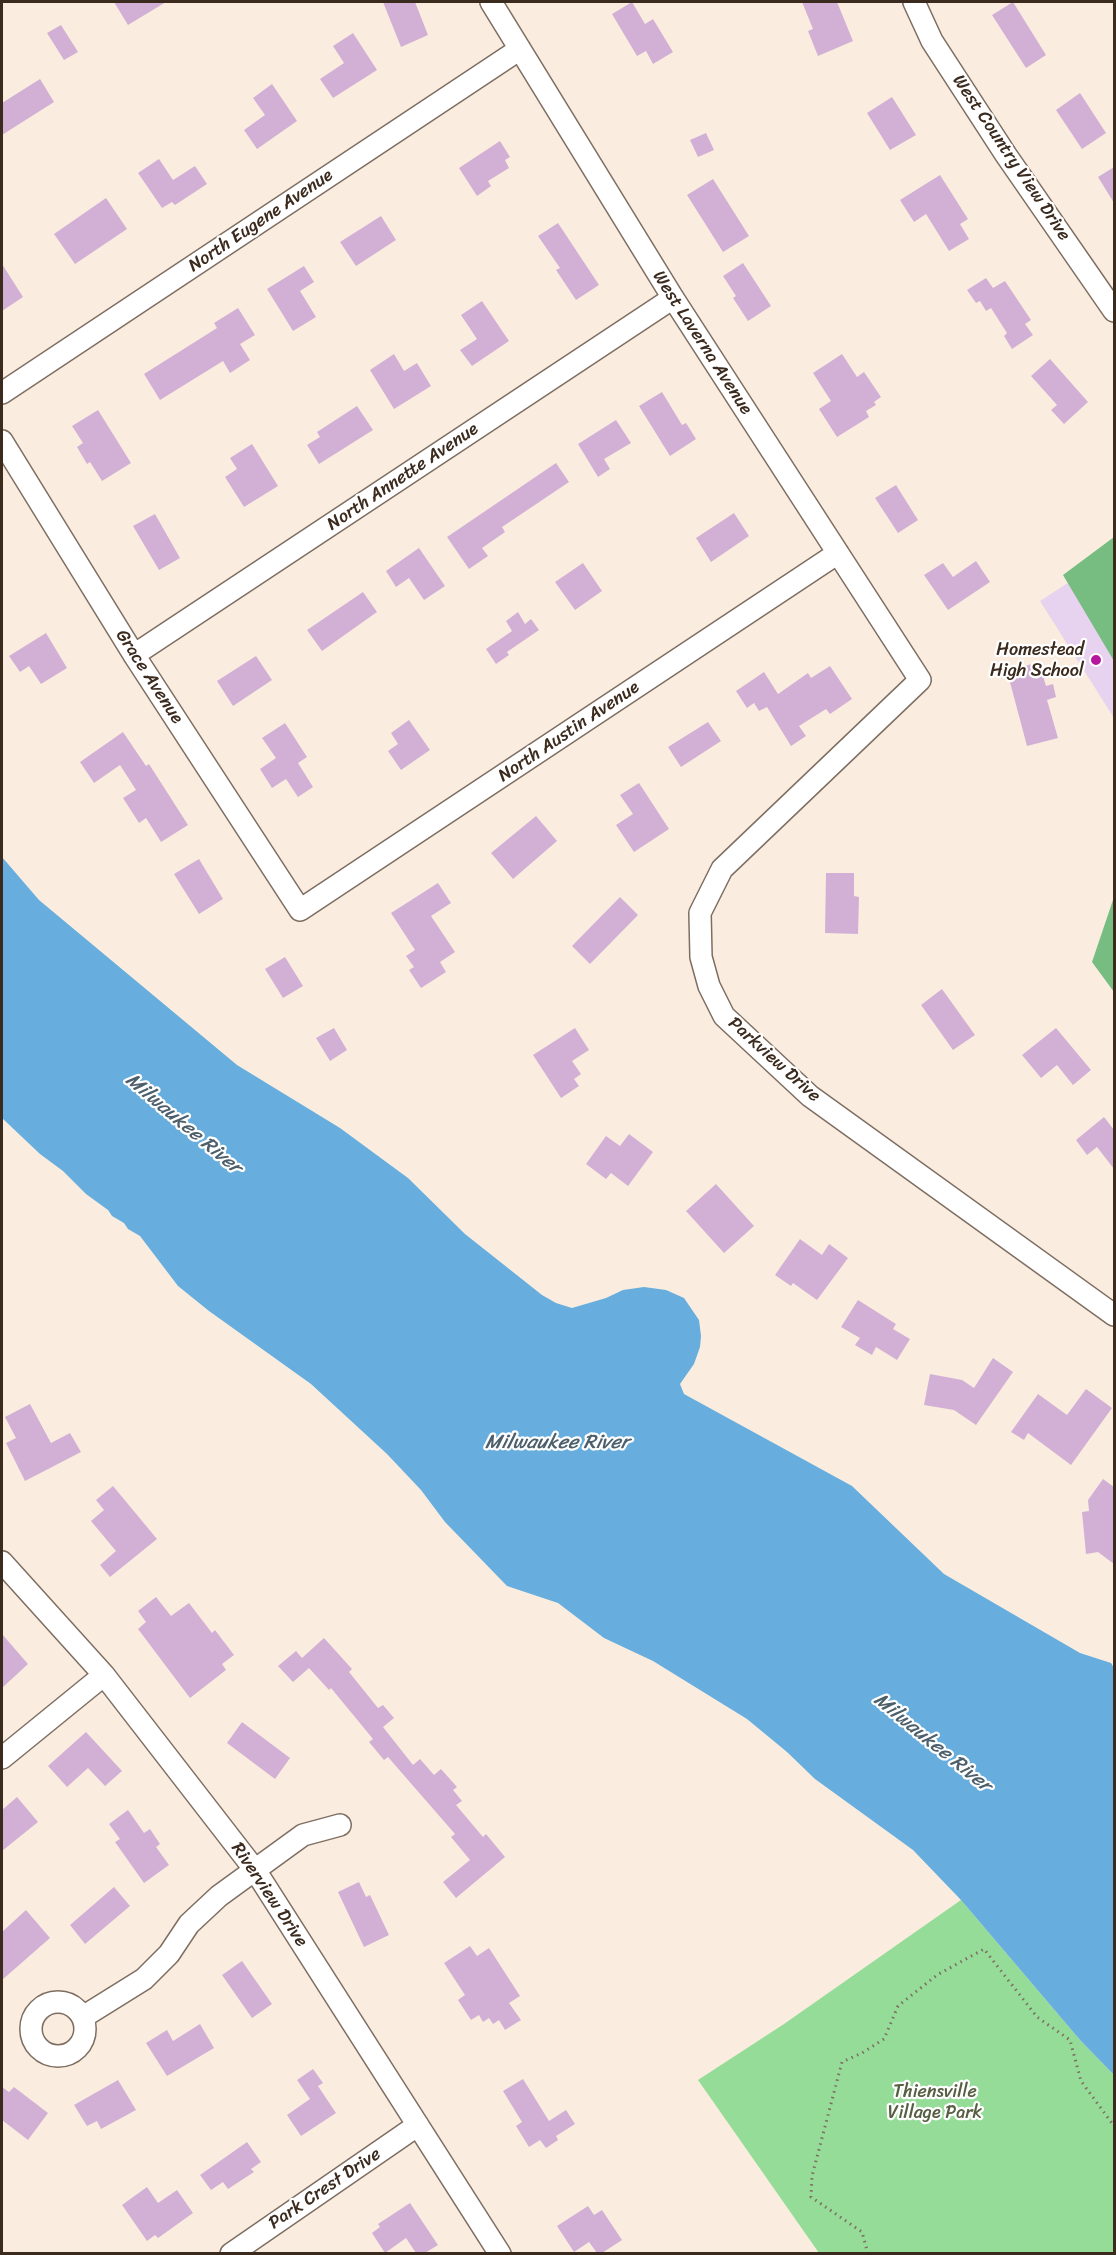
<!DOCTYPE html>
<style>
body{margin:0}
#map{position:relative;width:1116px;height:2255px;overflow:hidden;background:#faeddf;font-family:Sriracha,sans-serif}
canvas{display:block}
.frame{position:absolute;inset:0;border:3px solid #3b2a1e;pointer-events:none}
</style>
<div id="map">
<canvas width="1116" height="2255"></canvas>
<div class="frame"></div>
</div>
<script>
const context = document.querySelector('canvas').getContext('2d');
context.lineJoin = 'round';
function fill(path, color) { context.fillStyle = color; context.fill(path, 'evenodd'); }
const poly = rows => new Path2D(rows.map(r => 'M' + r).join(''));
function trace(path, color, width, dash) { context.strokeStyle = color; context.lineWidth = width; context.lineCap = dash ? 'butt' : 'round'; context.setLineDash(dash || []); context.stroke(path); }
function write(font, color, halo, rows, align = 'center') {
  context.font = font + ' Sriracha,sans-serif'; context.lineWidth = 4.5; context.setLineDash([]); context.textBaseline = 'middle'; context.strokeStyle = halo; context.fillStyle = color; for (const [text, x, y, turn = 0] of rows) {
    context.save(); context.translate(x, y); context.rotate((+turn || 0) * Math.PI / 180); context.textAlign = isNaN(turn) ? turn : align; if (halo) context.strokeText(text, 0, 0); context.fillText(text, 0, 0); context.restore();
  }
}
fill(poly([
 [1114,553,1114,718,1040,601]
]), '#e7d2ef');
fill(poly([
 [961,1900,1080,2040,1114,2075,1114,2253,819,2253,698,2080,784,2024]
]), '#94dc97');
fill(poly([
 [1114,537,1114,661,1063,575],
 [1114,897,1114,992,1092,962]
]), '#77bc80');
fill(poly([
 [2,857,39,900,237,1065,340,1128,408,1178,465,1234,542,1295,556,1303,572,1308,606,1298,623,1290,644,1287,666,1290,684,1298,699,1320,701,1336,700,1347,694,1364,680,1384,684,1394,852,1486,944,1574,1080,1653,1111,1663,1114,1668,1114,2075,1080,2040,961,1900,913,1850,815,1779,787,1752,747,1719,653,1661,604,1638,558,1603,507,1586,445,1522,421,1490,387,1454,311,1384,209,1311,178,1286,140,1236,128,1229,124,1223,112,1216,108,1210,86,1194,63,1171,40,1154,2,1118]
]), '#67aede');
fill(poly([
 [114,2,166,2,128,25],
 [383,2,415,2,428,35,401,47],
 [632,2,645,24,653,19,673,52,653,64,646,51,637,56,612,14],
 [802,2,837,2,853,41,818,56,808,31,813,29],
 [1013,2,1046,55,1026,68,992,15],
 [61,25,78,52,64,60,47,33],
 [353,33,377,70,333,98,320,79,344,63,333,46],
 [40,79,54,102,2,135,2,103],
 [272,84,297,121,257,149,244,130,265,115,253,98],
 [1080,93,1106,133,1082,149,1056,110],
 [892,97,916,135,890,150,867,113],
 [706,133,714,150,698,157,690,140],
 [500,141,510,157,505,160,509,168,488,181,491,186,477,196,459,168],
 [159,159,173,180,195,166,207,184,175,205,172,202,162,208,138,173],
 [1114,167,1114,203,1098,177],
 [940,175,968,219,960,224,969,239,949,251,926,214,914,222,900,200],
 [713,179,749,236,723,252,687,195],
 [106,198,127,229,75,264,54,234],
 [381,216,396,240,356,266,340,242],
 [558,223,599,285,576,300,556,270,560,268,538,236],
 [743,263,771,306,748,321,733,298,736,296,723,276],
 [2,264,23,297,2,311],
 [304,266,314,282,300,291,316,317,293,331,267,289],
 [986,278,993,288,1005,281,1031,320,1025,324,1033,335,1012,349,1004,336,1007,333,991,308,986,311,980,301,976,303,967,290],
 [482,301,509,341,472,366,460,350,477,339,461,315],
 [238,308,255,335,240,344,250,360,230,373,223,361,160,400,144,374,217,328,214,323],
 [394,354,404,371,417,363,431,386,394,409,370,370],
 [842,354,857,377,864,372,881,397,874,402,876,405,866,411,869,417,837,437,819,409,831,401,813,373],
 [1050,359,1088,402,1064,424,1051,410,1057,405,1031,376],
 [662,392,682,425,686,423,696,439,670,456,639,406],
 [357,406,373,430,319,464,307,445,320,437,317,432],
 [98,410,131,463,102,481,90,462,87,464,77,447,83,443,72,426],
 [616,420,631,443,604,459,610,469,598,477,578,444],
 [252,444,278,486,244,507,225,477,237,469,230,458],
 [556,463,569,482,502,527,505,532,482,548,488,556,469,569,447,537],
 [896,485,918,520,898,533,875,498],
 [734,513,749,536,711,562,696,538],
 [155,514,180,558,159,570,133,526],
 [419,548,445,586,424,600,409,578,396,587,386,571],
 [976,561,990,582,948,610,924,575,943,563,953,577],
 [583,563,602,591,575,610,555,582],
 [363,592,377,612,322,651,307,630],
 [518,612,525,624,531,619,539,630,507,652,509,655,496,664,486,649,512,631,506,621],
 [46,633,67,668,41,684,29,666,20,672,9,656],
 [256,656,272,680,233,706,217,681],
 [1039,662,1046,686,1053,684,1056,697,1047,700,1058,738,1027,746,1007,671],
 [830,666,852,699,830,714,826,709,799,726,806,736,791,746,767,707,759,711,754,703,747,708,736,691,764,672,778,694,808,673,811,678],
 [409,720,430,750,401,770,388,751,398,744,391,733],
 [708,722,721,741,681,767,668,747],
 [285,723,307,757,298,763,313,787,298,797,286,779,272,788,260,769,276,758,262,738],
 [123,732,146,766,149,764,188,825,161,842,146,818,139,823,123,798,136,790,120,765,94,783,80,762],
 [639,783,669,829,634,852,616,825,633,814,620,795],
 [536,816,557,841,513,879,491,853],
 [199,859,223,899,199,914,174,874],
 [826,873,854,873,854,896,859,897,858,934,825,933],
 [438,883,451,903,431,916,455,952,440,962,446,972,421,988,409,970,414,967,406,956,415,950,391,913],
 [620,897,638,915,590,964,572,946],
 [285,957,303,986,283,998,265,969],
 [942,989,975,1035,953,1050,921,1005],
 [334,1028,347,1050,330,1061,316,1038],
 [575,1028,589,1050,572,1061,581,1074,574,1079,579,1086,561,1098,533,1055],
 [1056,1028,1091,1070,1073,1085,1057,1065,1041,1078,1022,1055],
 [1104,1117,1114,1130,1114,1169,1097,1147,1087,1155,1076,1140],
 [629,1134,653,1152,628,1186,611,1173,606,1179,586,1164,606,1136,620,1146],
 [716,1184,754,1226,724,1253,686,1211],
 [800,1239,822,1255,829,1244,848,1258,817,1300,793,1283,791,1286,775,1275],
 [858,1300,896,1324,893,1329,910,1339,897,1360,876,1347,872,1355,855,1345,860,1338,841,1327],
 [993,1358,1013,1372,976,1425,954,1410,924,1405,930,1374,962,1380,974,1388],
 [1086,1389,1112,1408,1071,1465,1028,1433,1024,1440,1011,1432,1038,1394,1067,1415],
 [30,1404,51,1443,70,1433,81,1452,25,1481,6,1443,16,1438,5,1417],
 [1103,1479,1114,1487,1114,1564,1098,1552,1086,1554,1082,1512,1089,1511,1088,1500],
 [113,1486,157,1539,110,1577,100,1565,116,1551,91,1521,104,1510,96,1500],
 [156,1597,171,1616,189,1603,212,1633,215,1630,234,1655,222,1664,226,1670,190,1698,138,1629,146,1622,138,1611],
 [2,1634,28,1664,2,1688],
 [324,1638,352,1669,349,1672,378,1708,383,1705,394,1718,383,1727,413,1765,420,1759,434,1775,441,1769,457,1787,453,1790,462,1801,456,1805,483,1837,486,1834,505,1857,456,1898,443,1882,470,1860,451,1837,455,1834,388,1757,384,1760,369,1742,373,1739,331,1688,329,1690,309,1668,293,1682,278,1666,296,1651,302,1658],
 [242,1722,290,1758,275,1779,227,1743],
 [86,1732,122,1771,105,1786,88,1768,67,1787,48,1766],
 [17,1797,38,1822,2,1851,2,1810],
 [128,1810,144,1833,150,1829,160,1844,156,1847,169,1865,144,1883,115,1842,120,1839,109,1824],
 [359,1882,366,1897,370,1895,389,1935,364,1947,338,1892],
 [114,1887,130,1906,85,1944,70,1925],
 [26,1910,50,1938,2,1980,2,1932],
 [470,1946,477,1956,489,1948,520,1996,509,2003,521,2020,505,2030,499,2020,493,2024,489,2018,483,2022,479,2015,471,2020,458,2000,465,1995,444,1963],
 [242,1961,272,2004,252,2018,222,1975],
 [200,2024,214,2048,167,2076,146,2043,167,2030,173,2041],
 [313,2069,323,2083,318,2086,336,2113,301,2136,287,2115,310,2099,297,2080],
 [523,2079,549,2121,566,2110,575,2124,556,2136,558,2140,546,2148,540,2140,529,2147,516,2126,522,2122,503,2091],
 [118,2080,136,2110,101,2129,97,2121,87,2126,74,2105],
 [2,2087,9,2092,14,2087,48,2113,28,2140,2,2120],
 [247,2142,261,2162,251,2169,254,2172,228,2189,223,2182,211,2190,200,2175],
 [147,2187,158,2203,177,2190,193,2213,158,2238,155,2235,147,2241,122,2205],
 [410,2203,438,2245,425,2253,416,2253,406,2238,385,2253,372,2233,380,2227,378,2224],
 [588,2206,594,2215,602,2210,622,2240,602,2253,597,2253,589,2242,574,2252,557,2226]
]), '#d2b0d6');
const minor = poly([
 [491,2,673,298,920,680,722,869,700,913,701,957,709,986,724,1016,810,1096,1114,1315],
 [914,2,932,41,1006,155,1114,311],
 [2,393,520,49],
 [2,441,134,655,300,910,838,553],
 [134,655,673,298],
 [2,1562,104,1675,255,1870,500,2254],
 [2,1758,104,1675],
 '31 2029a27 27 0 1 1 54 0a27 27 0 1 1-54 0Z',
 [83,2017,144,1979,169,1954,189,1924,219,1896,303,1835,340,1825],
 [231,2254,418,2125]
]);
trace(minor, '#7e6e62', 24);
trace(poly([
 [868,2254,862,2232,811,2197,812,2176,842,2062,862,2053,884,2039,898,2006,937,1975,984,1949,1037,2017,1070,2040,1081,2081,1114,2126]
]), '#7e6e62', 3, [1.5, 4.5]);
trace(minor, '#fff', 21);
for (const [x, y, r, color] of [
 [1096,660,6,"#b5179e"]
]) { const dot = new Path2D(); dot.arc(x, y, r, 0, 2 * Math.PI); context.fillStyle = color; context.fill(dot); trace(dot, '#fff', 2); }
write('18px', '#3b2a1e', '#fff', [
 ["West Country View Drive",1011,158,56],
 ["North Eugene Avenue",261,221,-34],
 ["West Laverna Avenue",702,343,57],
 ["North Annette Avenue",403,477,-34],
 ["Grace Avenue",149,677,57],
 ["North Austin Avenue",569,732,-34],
 ["Parkview Drive",774,1060,42],
 ["Riverview Drive",269,1895,56],
 ["Park Crest Drive",325,2189,-34]
]);
write('18px', '#3b2a1e', '#fff', [
 ["Homestead",1084,650],
 ["High School",1084,671]
], 'right');
write('18px', '#565f42', '#fff', [
 ["Thiensville",935,2092],
 ["Village Park",935,2113]
]);
write('italic 20px', '#4d5f6b', '#fff', [
 ["Milwaukee River",183,1124,40],
 ["Milwaukee River",557,1443],
 ["Milwaukee River",932,1743,39]
]);
</script>
